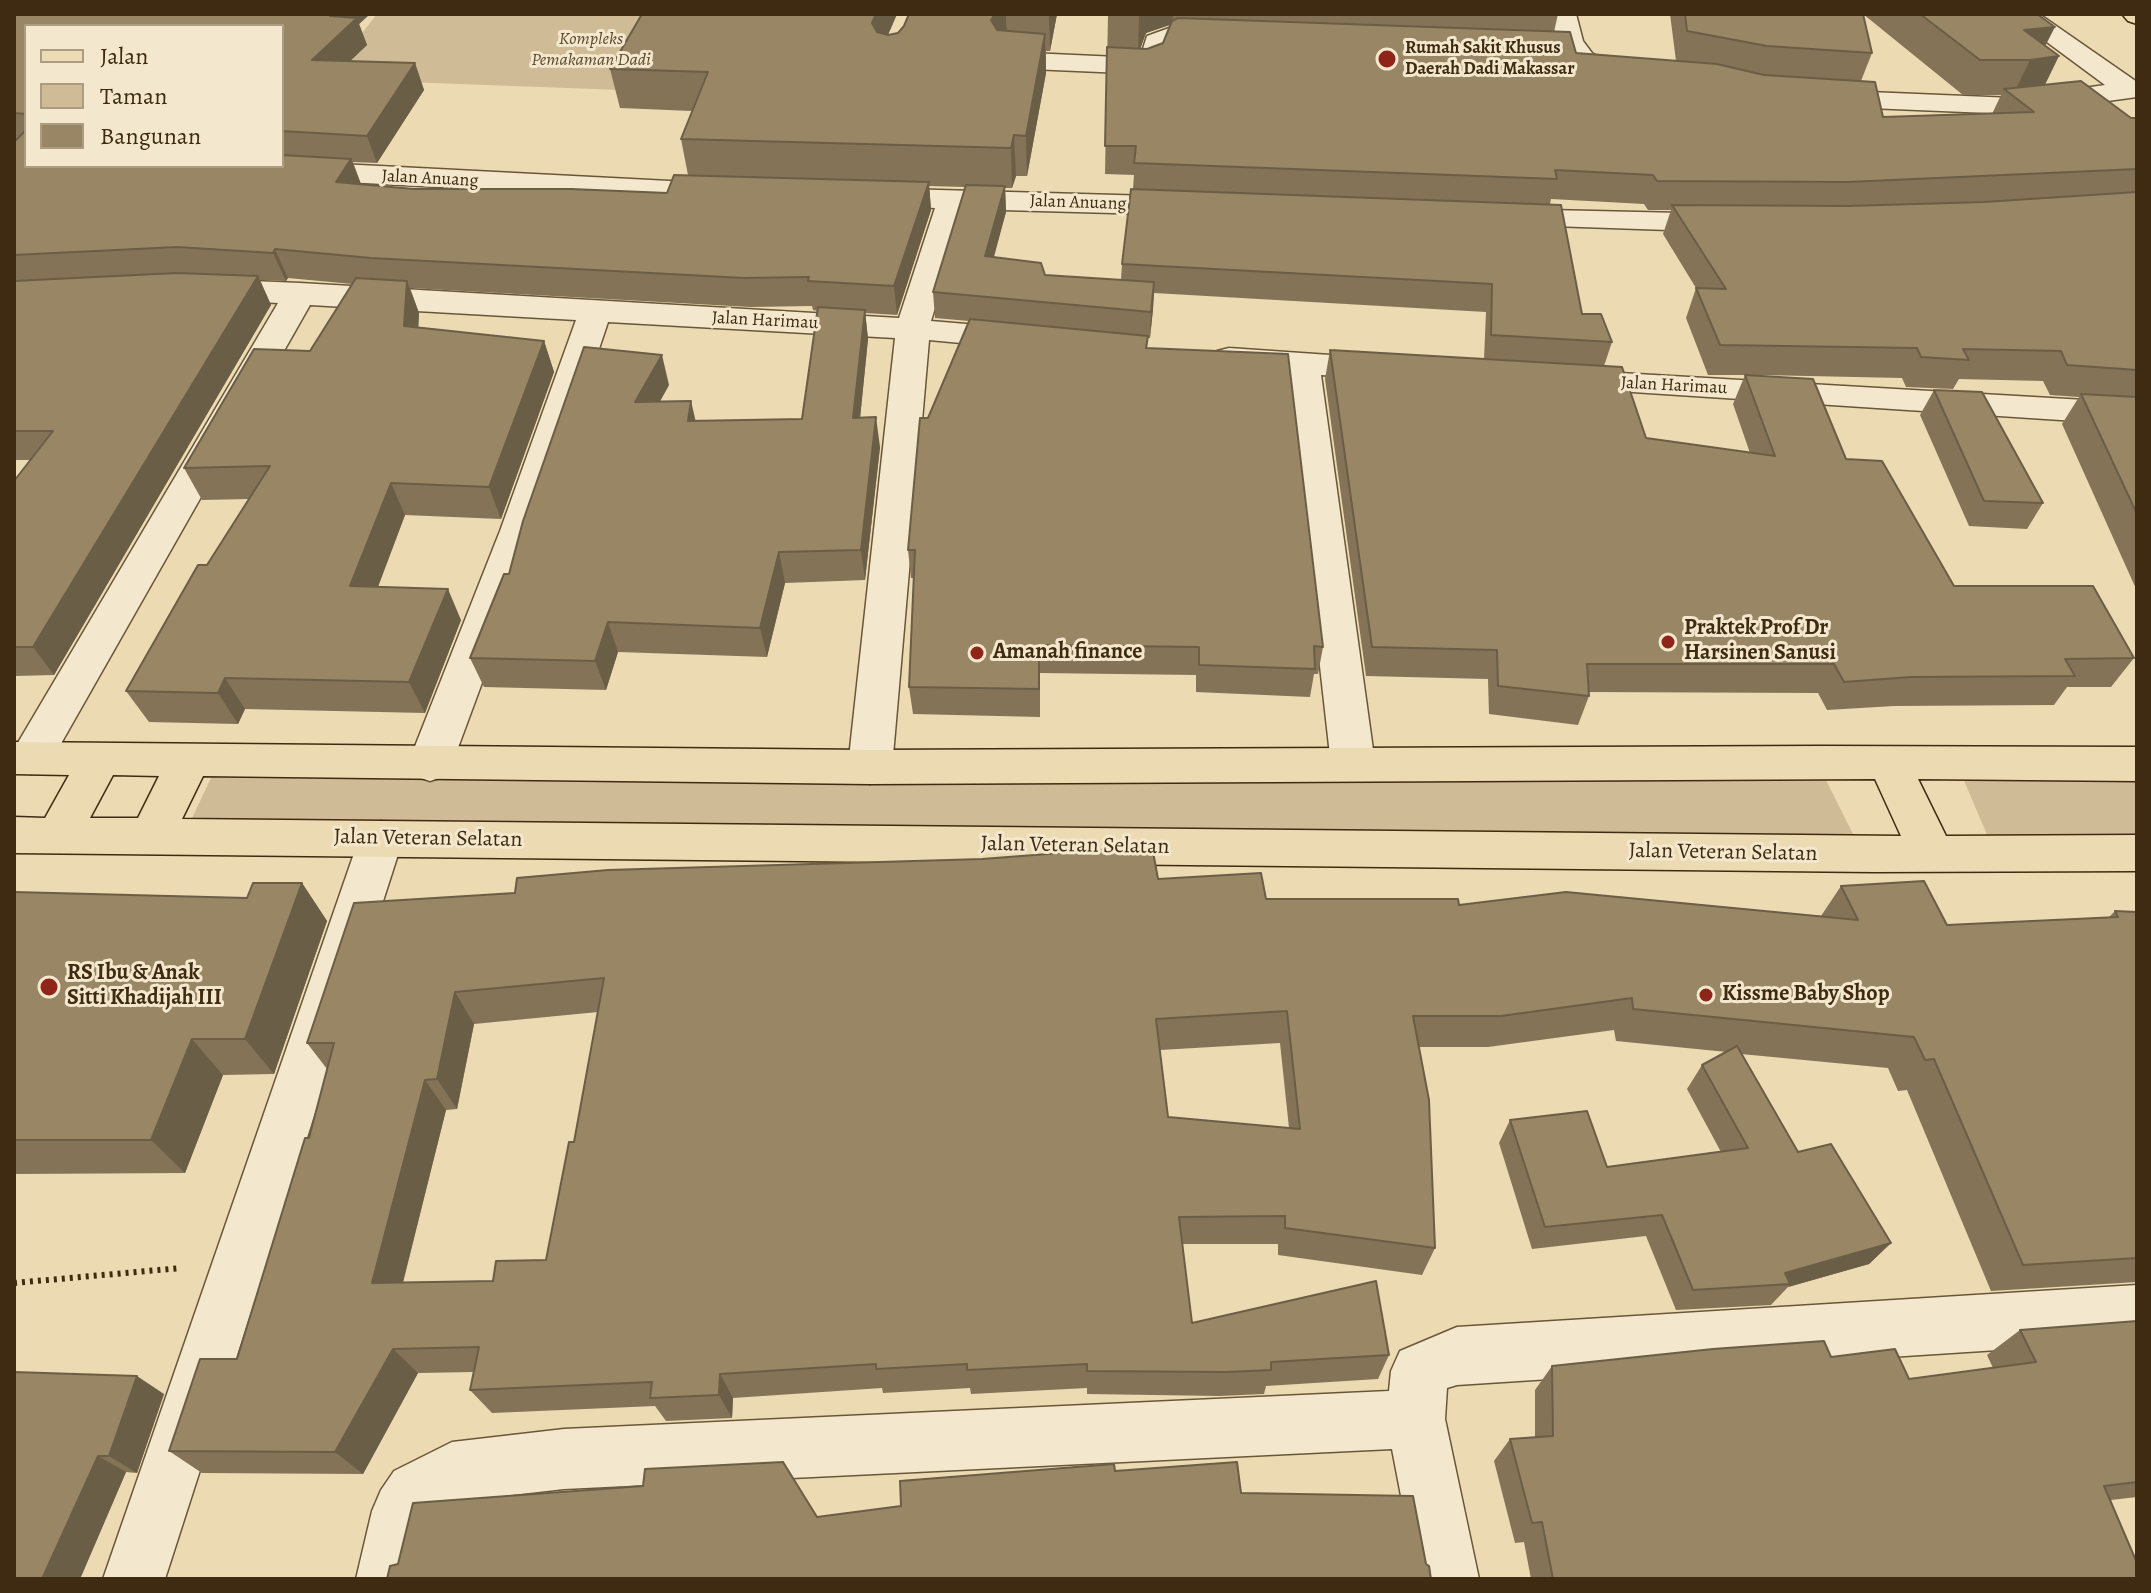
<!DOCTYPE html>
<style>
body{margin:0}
#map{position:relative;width:2151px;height:1593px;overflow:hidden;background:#ecdab2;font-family:Alegreya,serif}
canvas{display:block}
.frame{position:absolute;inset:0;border:16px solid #3f2b11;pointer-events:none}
.legend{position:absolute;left:24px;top:24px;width:260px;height:144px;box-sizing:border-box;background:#f3e7cd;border:2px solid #ab9c82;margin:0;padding:10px 14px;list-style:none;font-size:24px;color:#3f2b11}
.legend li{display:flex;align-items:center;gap:16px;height:40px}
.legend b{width:40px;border:2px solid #ab9c82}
</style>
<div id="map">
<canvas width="2151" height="1593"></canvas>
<div class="frame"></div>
<ul class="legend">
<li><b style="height:10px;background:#ecdab2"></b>Jalan</li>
<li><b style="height:22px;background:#cfbc97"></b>Taman</li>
<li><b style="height:22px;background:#998665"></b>Bangunan</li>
</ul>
</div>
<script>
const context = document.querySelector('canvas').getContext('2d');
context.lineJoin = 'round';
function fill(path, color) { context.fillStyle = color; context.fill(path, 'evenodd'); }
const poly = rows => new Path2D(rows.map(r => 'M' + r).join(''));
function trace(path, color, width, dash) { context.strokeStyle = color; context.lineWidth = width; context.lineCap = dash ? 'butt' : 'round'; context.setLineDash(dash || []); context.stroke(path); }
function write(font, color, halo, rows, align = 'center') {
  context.font = font + ' Alegreya,serif'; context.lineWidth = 6; context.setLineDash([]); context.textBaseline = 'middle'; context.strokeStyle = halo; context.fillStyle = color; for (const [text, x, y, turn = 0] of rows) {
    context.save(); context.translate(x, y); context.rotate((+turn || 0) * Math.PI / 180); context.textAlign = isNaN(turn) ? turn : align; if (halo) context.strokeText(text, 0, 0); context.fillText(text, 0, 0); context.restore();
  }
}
fill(poly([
 [377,14,663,14,620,90,326,79],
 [219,761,1823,774,1859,846,184,835],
 [1959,769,2137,771,2137,837,1988,837]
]), '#cfbc97');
const minor = poly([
 [1550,14,1576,14,1583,41,1592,53,1605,61,1641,68,1645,74,1641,80,1631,82,1587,73,1573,65,1557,41,1550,14],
 [2009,14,2039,14,2137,82,2137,97,2013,114,1821,106,1811,104,1807,98,1811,92,1821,90,2013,98,2105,85,2009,14],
 [1172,27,1224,29,1233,31,1237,37,1233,43,1224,45,1171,44,1161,68,1146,74,1008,68,999,66,995,60,999,54,1008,52,1140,58,1147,36,1172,27],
 [282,161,728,184,739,187,743,193,739,199,728,202,211,175,201,172,196,166,282,166,282,161],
 [868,188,1187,197,1198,200,1202,206,1198,212,1187,215,965,209,931,321,1025,329,1037,332,1042,339,1037,346,1025,349,929,340,892,767,885,779,870,784,855,779,848,767,895,338,608,322,538,531,452,764,445,776,430,781,415,776,408,764,500,531,576,320,310,305,46,770,31,774,16,770,16,746,278,303,204,299,193,296,188,289,193,282,204,279,300,283,899,318,935,208,857,203,853,197,857,191,868,188],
 [1504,209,1727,214,1738,217,1742,223,1738,229,1727,232,1493,224,1489,218,1493,212,1504,209],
 [1229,348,1388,359,1400,362,1405,369,1400,376,1388,379,1321,375,1375,764,1368,776,1353,781,1338,776,1331,764,1287,372,1217,365,1212,358,1217,351,1229,348],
 [1568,370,2137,403,2137,425,1556,387,1551,380,1556,373,1568,370],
 [381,821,397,826,403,839,165,1579,103,1579,359,839,365,826,381,821],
 [2137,1285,2137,1341,1457,1385,1447,1388,1445,1419,1479,1579,1417,1579,1392,1449,564,1489,459,1501,436,1513,430,1523,418,1579,356,1579,372,1511,381,1490,394,1471,452,1442,564,1429,1389,1391,1391,1371,1400,1351,1457,1327,2137,1285]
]);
const major = poly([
 [2122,14,2137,14,2137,24,2128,21,2122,14],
 [14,742,870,750,1821,746,2137,747,2137,781,1918,779,1946,836,2137,835,2137,871,1874,872,14,853,14,817,45,818,69,775,14,774,14,742],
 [113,775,159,776,138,818,90,818,113,775],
 [203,776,870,784,1875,779,1901,836,182,819,203,776]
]);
trace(minor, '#6a5739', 3);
trace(major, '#3f2b11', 3);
trace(poly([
 [14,1283,181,1268]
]), '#3f2b11', 6, [3, 5]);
fill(minor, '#f3e7cd');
fill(major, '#ecdab2');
fill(poly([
 [14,14,370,14,359,24,367,45,350,61,415,63,424,90,377,163,353,162,361,184,414,189,667,193,688,175,681,139,692,111,620,108,610,69,642,14,897,14,888,35,898,33,904,26,909,14,1057,14,1050,51,1046,51,1046,73,1027,176,1016,176,1012,188,1005,188,1006,212,993,257,1045,275,1121,280,1122,264,1133,189,1134,175,1105,174,1108,14,1558,14,1554,32,1576,53,1676,61,1670,14,1863,14,1872,53,1861,81,1883,117,1992,114,2001,95,1963,95,1863,14,2037,14,2045,46,2045,85,2131,118,2137,118,2137,591,2062,424,2079,397,2050,395,2043,381,1959,379,1953,389,1906,387,1902,378,1761,375,1846,459,1954,586,2134,658,2111,687,2067,687,2054,705,1894,706,1827,710,1818,693,1589,692,1589,696,1578,725,1489,714,1488,679,1366,676,1325,379,1330,350,1484,359,1486,312,1154,293,1153,309,1150,338,1148,338,1147,348,1323,647,1318,674,1314,674,1310,697,1196,692,1196,675,1040,673,1040,717,913,714,909,687,914,578,911,578,908,550,928,418,969,321,935,318,933,292,965,187,929,186,931,210,897,315,865,313,868,339,860,418,880,447,865,580,785,583,767,657,618,652,606,690,484,687,470,658,509,574,669,385,660,401,695,421,802,419,818,311,813,310,812,306,750,307,410,288,419,313,418,327,544,341,554,372,501,519,405,515,378,587,461,620,425,713,245,709,238,724,149,722,126,691,249,499,202,500,184,468,310,351,352,284,288,278,286,281,260,280,271,305,54,675,14,676,14,481,31,460,14,460,14,142,16,140,14,139],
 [1170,25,1163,43,1147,49,1140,49,1146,33],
 [26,26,282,26,282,166,26,166],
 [1551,199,1644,204,1648,210,1671,210,1663,234,1696,288,1686,318,1708,375,1745,375,1733,404,1750,453,1646,438,1604,366,1612,342,1582,314,1550,204],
 [1934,390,2043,503,2027,529,1969,526,1920,415],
 [1158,879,1266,899,1821,916,1841,886,1947,925,2109,917,2115,911,2137,912,2137,1282,1991,1291,1907,1090,1898,1091,1888,1068,1741,1054,1798,1152,1891,1243,1869,1264,1788,1287,1771,1305,1676,1310,1646,1236,1532,1249,1499,1143,1510,1120,1607,1167,1721,1152,1687,1089,1702,1065,1727,1052,1616,1041,1614,1030,1488,1047,1419,1047,1435,1248,1422,1275,1278,1255,1278,1244,1182,1244,1192,1323,1389,1355,1378,1379,1266,1386,1264,1394,1220,1396,1087,1394,1087,1388,971,1394,970,1388,883,1393,882,1388,733,1398,732,1418,666,1421,655,1406,492,1413,470,1390,474,1372,418,1373,363,1474,202,1473,169,1451,237,1359,309,1138,327,1069,307,1043,354,903],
 [598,1012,574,1142,546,1260,493,1281,403,1283,446,1110,457,1109,474,1024],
 [1280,1043,1289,1128,1168,1117,1160,1050],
 [302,883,327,921,274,1074,223,1075,185,1173,14,1174,14,892,247,898],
 [2137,1321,2137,1497,2111,1500,2137,1579,1531,1579,1524,1542,1515,1543,1494,1461,1510,1439,1535,1437,1535,1390,1552,1366,1831,1357,1909,1379,1993,1368,1987,1355,2020,1330],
 [14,1372,164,1394,137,1473,126,1472,80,1579,14,1579]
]), '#847357');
fill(poly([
 [331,14,370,14,359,24,367,45,322,88,312,60,330,16],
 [876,14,897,14,876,62,872,23],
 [995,14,1006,14,1007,49,991,20],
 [1049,14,1057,14,1050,51],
 [1139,14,1173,14,1172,24,1146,33,1138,55],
 [2055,27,2039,58,2059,56,2042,91,2013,95,2030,60,2024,30],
 [1045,34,1046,73,1027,176,1026,136],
 [415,63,424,90,377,163,367,136],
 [1014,135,1016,176,1012,188,1011,148],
 [351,159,362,187,336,182],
 [929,182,931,210,897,315,894,286],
 [1005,186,1006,212,987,283,985,256],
 [275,249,288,278,286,281,273,253],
 [258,276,271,305,54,675,33,647],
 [407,281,419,313,417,357,404,326],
 [1154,282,1153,309,1150,338,1151,312],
 [865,310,868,339,857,448,853,418],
 [544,341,554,372,501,519,489,487],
 [662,355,669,385,643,432,635,402],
 [691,401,698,431,688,421],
 [876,417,880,447,865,580,861,550],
 [391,483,405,515,366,618,350,586],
 [779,552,785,583,767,657,760,628],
 [448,589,461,620,425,713,409,682],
 [608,622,618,652,606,690,595,661],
 [225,678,245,709,238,724,218,693],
 [302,883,327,921,274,1074,245,1039],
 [455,992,474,1024,457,1109,437,1079],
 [192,1039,223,1075,185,1173,151,1140],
 [425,1080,446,1110,396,1309,372,1283],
 [1891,1243,1869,1264,1788,1287,1790,1284,1785,1273],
 [393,1349,418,1373,363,1474,335,1452],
 [720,1374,733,1398,732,1418,719,1395],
 [137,1376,164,1394,137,1473,109,1456],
 [98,1456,126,1472,80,1579,42,1579]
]), '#6b5e47');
const building = poly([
 [14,14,331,14,330,16,357,18,312,60,415,63,367,136,282,131,282,26,26,26,26,114,14,113,14,14],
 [642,14,876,14,872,23,877,32,888,35,898,33,904,26,909,14,995,14,991,20,997,30,1045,34,1026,136,1014,135,1011,148,681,139,708,72,610,69,642,14],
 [1685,14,1863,14,1872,53,1767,46,1687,31,1685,14],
 [1920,14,2037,14,2055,27,2024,30,2059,56,2030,60,1980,60,1920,14],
 [1178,18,1570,32,1576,53,1717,64,1764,75,1875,82,1883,117,2034,112,2004,89,2081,81,2131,118,2137,118,2137,169,1848,182,1657,181,1653,175,1555,170,1557,179,1134,163,1136,146,1105,146,1107,47,1147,49,1163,43,1172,21,1178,18],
 [26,130,26,166,282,166,282,155,351,159,336,182,414,189,571,189,667,193,674,175,929,182,894,286,808,281,809,277,744,278,371,258,275,249,273,253,177,247,14,255,14,142,26,130],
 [966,185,1005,186,985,256,1041,263,1045,275,1154,282,1151,312,933,292,966,185],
 [1131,189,1561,205,1582,314,1601,314,1612,342,1491,335,1492,284,1122,264,1131,189],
 [2137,192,2137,370,2067,365,2061,351,1963,349,1969,360,1921,357,1917,348,1720,345,1696,288,1726,289,1672,205,1848,206,1984,202,2137,192],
 [177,273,258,276,33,647,14,647,14,481,53,431,14,431,14,281,177,273],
 [356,278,407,281,404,326,544,341,489,487,391,483,350,586,448,589,409,682,225,678,218,693,126,691,198,565,207,565,270,466,184,468,254,349,310,351,356,278],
 [818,307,865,310,853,418,876,417,861,550,779,552,760,628,608,622,595,661,470,658,504,574,509,574,523,521,584,347,662,355,635,402,691,401,688,421,802,419,818,307],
 [970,319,1148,336,1146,348,1288,354,1323,647,1314,646,1315,669,1199,665,1199,647,1039,645,1039,689,909,687,915,550,908,550,920,418,928,418,970,319],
 [1330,350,1622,367,1646,438,1775,456,1745,375,1813,379,1846,459,1882,461,1954,586,2093,586,2134,658,2065,659,2075,676,1911,677,1844,682,1834,664,1587,664,1589,696,1498,686,1497,650,1372,647,1330,350],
 [1934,390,1982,392,2043,503,1984,501,1934,390],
 [2081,394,2137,397,2137,514,2081,394],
 [1152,846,1158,879,1261,873,1266,899,1458,899,1459,905,1566,892,1858,920,1841,886,1924,881,1947,925,2118,917,2115,911,2137,912,2137,1258,2023,1265,1934,1059,1925,1060,1914,1037,1633,1009,1632,998,1501,1016,1413,1016,1429,1100,1435,1248,1285,1228,1285,1216,1179,1217,1192,1323,1376,1281,1389,1355,1271,1362,1271,1370,1226,1372,1087,1371,1087,1364,967,1370,967,1364,876,1369,876,1364,720,1374,719,1395,650,1398,652,1382,470,1390,479,1347,393,1349,335,1452,169,1451,200,1359,237,1359,305,1138,309,1138,334,1043,307,1043,354,903,515,893,517,878,608,870,982,859,1152,846],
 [604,978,574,1142,569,1142,546,1260,496,1261,493,1281,372,1283,425,1080,437,1079,455,992,604,978],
 [1287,1011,1300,1129,1168,1117,1156,1019,1287,1011],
 [253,883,302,883,245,1039,192,1039,151,1140,14,1140,14,892,247,898,253,883],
 [1737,1046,1798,1152,1831,1144,1891,1243,1785,1273,1790,1284,1693,1290,1662,1215,1545,1227,1510,1120,1587,1111,1607,1167,1748,1148,1702,1065,1737,1046],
 [2137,1321,2137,1482,2104,1486,2137,1563,2137,1579,1553,1579,1542,1522,1532,1523,1510,1439,1553,1436,1552,1366,1713,1349,1824,1341,1831,1357,1895,1349,1909,1379,2036,1362,2020,1330,2137,1321],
 [14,1372,137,1376,109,1456,98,1456,42,1579,14,1579,14,1372],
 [783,1462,817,1517,901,1506,900,1481,1114,1464,1115,1471,1237,1462,1241,1493,1413,1496,1426,1564,1429,1566,1431,1579,387,1579,390,1566,398,1564,413,1503,643,1486,645,1469,783,1462]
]);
fill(building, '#998665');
trace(building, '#6b5e47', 2);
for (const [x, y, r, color] of [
 [1387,59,10,"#8f2418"],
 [1668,642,8,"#8f2418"],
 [977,653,8,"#8f2418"],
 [49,987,10,"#8f2418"],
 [1706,995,8,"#8f2418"]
]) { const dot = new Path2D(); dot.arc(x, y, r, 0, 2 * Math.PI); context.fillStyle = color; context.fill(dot); trace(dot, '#f3e7cd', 3); }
write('italic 18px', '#5c482c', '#f3e7cd', [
 ["Kompleks",591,40],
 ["Pemakaman Dadi",591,61]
]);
write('bold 18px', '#3f2b11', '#f3e7cd', [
 ["Rumah Sakit Khusus",1405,49],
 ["Daerah Dadi Makassar",1405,70]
], 'left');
write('18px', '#3f2b11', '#f3e7cd', [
 ["Jalan Anuang",430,179,3],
 ["Jalan Anuang",1078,203,2],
 ["Jalan Harimau",765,321,3],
 ["Jalan Harimau",1674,386,3]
]);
write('bold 22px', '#3f2b11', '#f3e7cd', [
 ["Praktek Prof Dr",1684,629],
 ["Harsinen Sanusi",1684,654],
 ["Amanah finance",993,653],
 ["RS Ibu & Anak",67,974],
 ["Sitti Khadijah III",67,999],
 ["Kissme Baby Shop",1722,995]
], 'left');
write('22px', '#3f2b11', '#f3e7cd', [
 ["Jalan Veteran Selatan",428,839,1],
 ["Jalan Veteran Selatan",1075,846,1],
 ["Jalan Veteran Selatan",1723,853,1]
]);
</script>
